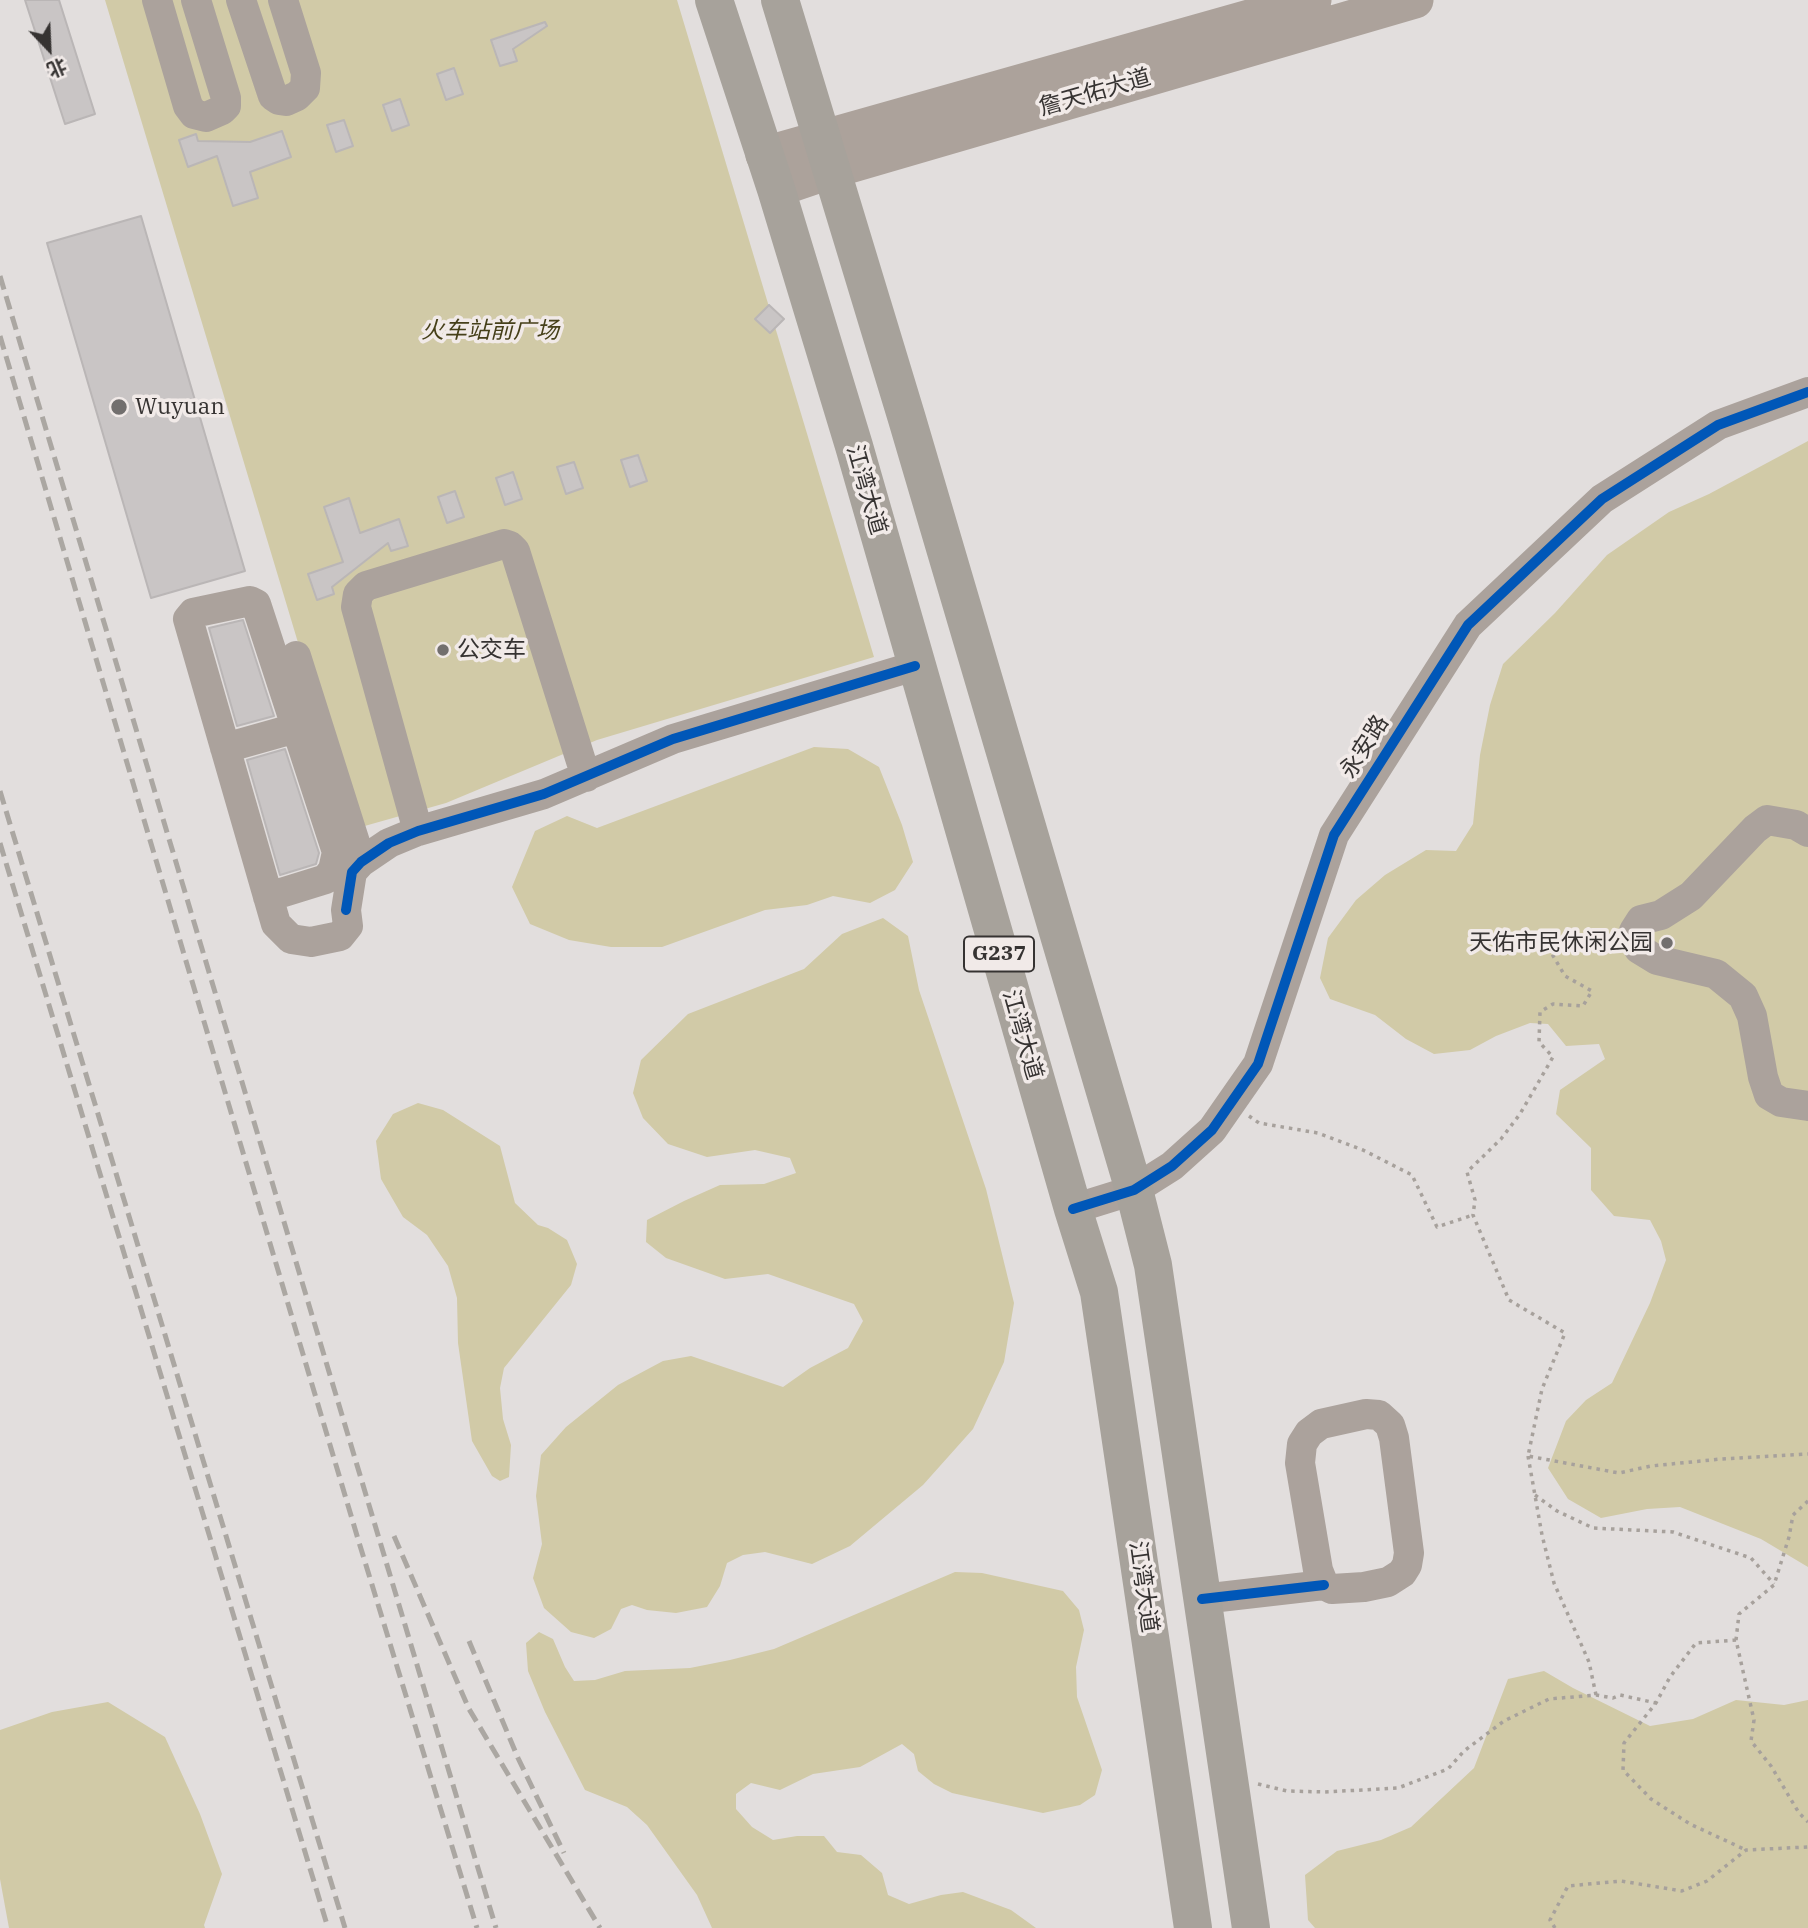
<!DOCTYPE html>
<meta charset="utf-8">
<style>
body{margin:0}
#map{position:relative;width:1808px;height:1928px;overflow:hidden;background:#e2dedd;font-family:"IBM Plex Serif","Noto Sans SC",serif}
canvas{display:block}
.north{position:absolute;left:14px;top:14px;width:70px;height:70px;-webkit-text-stroke:5px #f1eae8;paint-order:stroke;rotate:157deg;font-size:19px;font-weight:700;line-height:28px;text-align:center;color:#363332}
.north::after{content:'';display:block;margin:auto;width:24px;height:32px;background:#363332;clip-path:polygon(50% 0,100% 100%,50% 72%,0 100%)}
</style>
<div id="map">
<canvas width="1808" height="1928"></canvas>
<div class="north">北</div>
</div>
<script>
const context = document.querySelector('canvas').getContext('2d');
context.lineJoin = 'round';
function fill(path, color) { context.fillStyle = color; context.fill(path, 'evenodd'); }
const poly = rows => new Path2D(rows.map(r => 'M' + r).join(''));
function trace(path, color, width, dash) { context.strokeStyle = color; context.lineWidth = width; context.lineCap = dash ? 'butt' : 'round'; context.setLineDash(dash || []); context.stroke(path); }
function write(font, color, halo, rows, align = 'center') {
  context.font = font + ' "IBM Plex Serif","Noto Sans SC",serif'; context.lineWidth = 7; context.setLineDash([]); context.textBaseline = 'middle'; context.strokeStyle = halo; context.fillStyle = color; for (const [text, x, y, turn = 0] of rows) {
    context.save(); context.translate(x, y); context.rotate((+turn || 0) * Math.PI / 180); context.textAlign = isNaN(turn) ? turn : align; if (halo) context.strokeText(text, 0, 0); context.fillText(text, 0, 0); context.restore();
  }
}
fill(poly([
 [105,0,677,0,874,657,597,740,446,803,354,829],
 [1808,441,1808,1567,1761,1539,1680,1507,1647,1509,1601,1518,1568,1499,1548,1468,1566,1421,1586,1400,1612,1383,1650,1303,1666,1260,1661,1241,1650,1220,1614,1216,1591,1190,1591,1148,1556,1114,1560,1090,1605,1059,1599,1044,1566,1046,1548,1024,1530,1023,1496,1036,1470,1050,1434,1054,1406,1039,1375,1015,1330,999,1320,978,1328,938,1356,900,1385,875,1426,850,1456,851,1473,824,1480,755,1490,705,1503,664,1555,613,1607,555,1669,512,1709,494],
 [814,747,848,749,879,767,902,825,913,862,895,890,870,903,833,896,807,905,765,910,662,947,611,947,569,940,530,924,512,887,535,831,567,816,597,828],
 [883,918,908,936,919,990,986,1189,1014,1303,1004,1362,973,1429,923,1485,850,1546,812,1564,765,1552,743,1555,727,1563,720,1586,707,1607,676,1613,647,1610,632,1605,621,1609,611,1629,594,1638,571,1632,544,1608,533,1578,542,1544,536,1496,541,1455,566,1427,618,1385,663,1361,691,1356,783,1387,810,1368,848,1348,863,1321,854,1304,768,1274,725,1279,666,1258,646,1242,647,1220,684,1201,720,1185,764,1184,796,1173,790,1158,755,1150,707,1157,668,1144,643,1118,633,1093,641,1060,688,1014,804,969,842,934],
 [418,1103,443,1110,500,1146,515,1203,538,1225,548,1228,567,1240,577,1264,571,1285,504,1368,500,1388,503,1419,511,1445,509,1477,500,1481,492,1476,472,1441,458,1343,457,1298,448,1266,427,1235,403,1217,381,1179,376,1141,393,1114],
 [955,1572,982,1573,1063,1591,1079,1610,1084,1630,1076,1667,1077,1697,1102,1770,1095,1795,1080,1805,1043,1813,952,1793,934,1784,918,1771,914,1754,902,1744,860,1767,813,1774,780,1790,751,1783,736,1794,736,1809,752,1827,773,1840,797,1836,824,1836,837,1852,861,1855,882,1873,888,1895,909,1904,941,1895,963,1892,1011,1910,1036,1928,712,1928,697,1895,647,1825,627,1807,585,1790,545,1712,528,1671,526,1643,539,1632,553,1639,565,1667,574,1681,595,1680,625,1671,690,1668,730,1660,774,1649],
 [1544,1671,1573,1688,1650,1726,1693,1719,1736,1700,1784,1705,1808,1700,1808,1928,1315,1928,1308,1920,1305,1875,1337,1851,1381,1840,1411,1827,1474,1768,1508,1679],
 [108,1702,165,1737,200,1814,222,1874,204,1925,205,1928,9,1928,0,1879,0,1730,52,1712]
]), '#d1caa7');
const building = poly([
 [25,0,59,0,95,114,65,124,25,0],
 [545,22,547,26,513,49,517,61,500,66,491,40,545,22],
 [454,68,463,94,446,100,437,74,454,68],
 [400,99,409,125,392,131,383,105,400,99],
 [344,120,353,146,336,152,327,125,344,120],
 [282,131,291,157,250,172,258,198,233,206,217,156,188,167,179,140,196,134,198,141,250,142,282,131],
 [141,216,245,571,151,598,47,243,141,216],
 [769,305,784,319,770,333,755,319,769,305],
 [638,455,647,481,630,487,621,460,638,455],
 [574,462,583,488,566,494,557,467,574,462],
 [513,472,522,499,505,505,496,478,513,472],
 [455,491,464,517,447,523,438,497,455,491],
 [349,498,360,533,399,519,408,546,391,551,388,543,332,587,334,594,317,600,308,574,343,562,324,507,349,498],
 [243,620,274,716,237,726,209,628,243,620],
 [285,749,319,853,316,864,280,875,247,760,285,749]
]);
fill(building, '#c9c5c5');
trace(building, '#bab6b6', 2);
trace(poly([
 [1613,935,1563,941,1552,954,1565,976,1592,991,1583,1006,1553,1004,1540,1012,1539,1042,1553,1057,1520,1114,1501,1139,1467,1172,1475,1200,1473,1215,1509,1300,1565,1333,1542,1389,1528,1456,1619,1473,1651,1466,1721,1459,1808,1454],
 [1249,1116,1259,1123,1318,1133,1363,1150,1412,1175,1437,1227,1473,1215],
 [1528,1456,1542,1535,1554,1583,1589,1662,1596,1695],
 [1535,1495,1557,1511,1593,1528,1673,1532,1751,1558,1774,1584],
 [1808,1501,1793,1515,1789,1537,1774,1585,1739,1614,1736,1640,1754,1720,1751,1741,1771,1766,1799,1813,1808,1822],
 [1736,1640,1696,1643,1670,1677,1656,1703,1624,1743,1623,1770,1651,1799,1690,1824,1746,1850],
 [1258,1784,1287,1791,1325,1792,1398,1788,1448,1769,1464,1751,1504,1721,1549,1699,1596,1695,1613,1698,1620,1695,1656,1703],
 [1555,1928,1550,1920,1568,1886,1621,1881,1682,1891,1707,1881,1746,1850,1808,1847]
]), '#a7a19c', 3.5, [3.5, 5]);
trace(poly([
 [157,0,188,106,194,114,206,117,222,110,226,106,226,98,196,0],
 [241,0,273,96,279,100,286,101,297,96,305,88,306,73,283,0],
 [296,656,359,855],
 [225,748,296,728],
 [418,831,356,607,358,594,366,586,504,544,510,546,515,551,586,777],
 [1808,832,1796,825,1767,820,1755,829,1691,896,1661,915,1641,920,1634,931,1639,949,1657,960,1716,974,1743,996,1752,1016,1763,1077,1769,1095,1781,1102,1808,1106],
 [268,897,326,879,333,870,337,852,256,604,250,601,193,613,188,619,276,924,291,939,311,942,340,936,348,926,346,910,352,872,361,862,389,843,418,831,544,794,673,739,915,666],
 [1073,1209,1134,1190,1172,1166,1212,1130,1258,1064,1334,835,1468,625,1602,499,1718,425,1808,392],
 [1202,1599,1324,1585,1332,1589,1364,1587,1388,1582,1402,1573,1407,1565,1409,1553,1394,1438,1390,1425,1379,1415,1366,1414,1321,1424,1309,1433,1302,1444,1300,1463,1318,1570,1324,1585]
]), '#aba29c', 30);
trace(poly([
 [764,155,1313,0],
 [776,189,832,170,1415,0]
]), '#aca29b', 37);
trace(poly([
 [714,0,776,189,854,446,1073,1209,1099,1292,1193,1928],
 [780,0,907,419,1134,1190,1153,1265,1251,1928]
]), '#a7a29b', 38);
trace(poly([
 [0,276,496,1928],
 [0,336,358,1539,477,1928],
 [0,791,345,1928],
 [0,843,328,1928],
 [394,1536,469,1709,600,1928],
 [469,1641,518,1758,564,1853]
]), '#aba7a2', 5, [14, 7]);
trace(poly([
 [346,910,352,872,361,862,389,843,418,831,544,794,673,739,915,666],
 [1073,1209,1134,1190,1172,1166,1212,1130,1258,1064,1334,835,1468,625,1602,499,1718,425,1808,392],
 [1202,1599,1324,1585]
]), '#0057b8', 10);
for (const [x, y, r, color] of [
 [119,407,9,"#726f6e"],
 [443,650,7,"#726f6e"],
 [1667,943,7,"#726f6e"]
]) { const dot = new Path2D(); dot.arc(x, y, r, 0, 2 * Math.PI); context.fillStyle = color; context.fill(dot); trace(dot, '#f1eae8', 2.5); }
for (const [x, y, w] of [
 [999,954,70]
]) { const box = new Path2D(); box.roundRect(x - w / 2, y - 17.5, w, 35, 5); context.fillStyle = '#f1eae8'; context.fill(box); trace(box, '#363332', 2); }
write('bold 21px', '#363332', null, [
 ["G237",999,954]
]);
write('23px', '#363332', '#f1eae8', [
 ["詹天佑大道",1095,93,-16],
 ["江湾大道",866,490,74],
 ["永安路",1365,747,-58],
 ["江湾大道",1022,1035,74],
 ["江湾大道",1143,1587,82]
]);
write('italic 23px', '#46401a', '#f1eae8', [
 ["火车站前广场",490,331]
]);
write('23px', '#363332', '#f1eae8', [
 ["Wuyuan",135,407],
 ["公交车",457,650],
 ["天佑市民休闲公园",1653,943,"right"]
], 'left');
</script>
